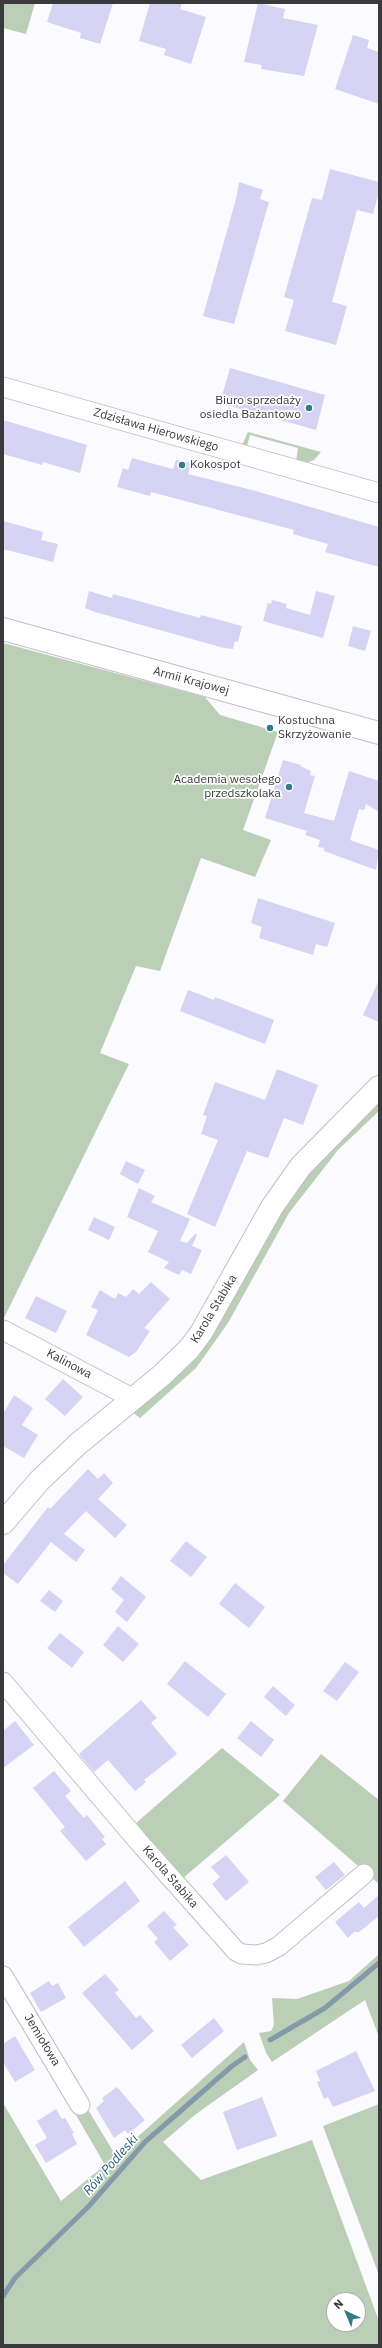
<!DOCTYPE html>
<meta charset="utf-8">
<style>
body{margin:0}
#map{position:relative;width:382px;height:2348px;overflow:hidden;background:#fafaff;font-family:"IBM Plex Sans",sans-serif}
canvas{display:block}
.frame{position:absolute;inset:0;border:4px solid #3a3a3c;pointer-events:none}
.north{position:absolute;left:326px;top:2292px;width:40px;height:40px;box-sizing:border-box;background:#fff;border:1px solid #b0b0b1;border-radius:50%;rotate:316deg;font-size:11px;font-weight:700;line-height:16px;text-align:center;color:#3a3a3c}
.north::after{content:'';display:block;margin:auto;width:14px;height:18px;background:#347c84;clip-path:polygon(50% 0,100% 100%,50% 72%,0 100%)}
</style>
<div id="map">
<canvas width="382" height="2348"></canvas>
<div class="frame"></div>
<div class="north">N</div>
</div>
<script>
const context = document.querySelector('canvas').getContext('2d');
context.lineJoin = 'round';
function fill(path, color) { context.fillStyle = color; context.fill(path, 'evenodd'); }
const poly = rows => new Path2D(rows.map(r => 'M' + r).join(''));
function trace(path, color, width, dash) { context.strokeStyle = color; context.lineWidth = width; context.lineCap = dash ? 'butt' : 'round'; context.setLineDash(dash || []); context.stroke(path); }
function write(font, color, halo, rows, align = 'center') {
  context.font = font + ' "IBM Plex Sans",sans-serif'; context.lineWidth = 3.5; context.setLineDash([]); context.textBaseline = 'middle'; context.strokeStyle = halo; context.fillStyle = color; for (const [text, x, y, turn = 0] of rows) {
    context.save(); context.translate(x, y); context.rotate((+turn || 0) * Math.PI / 180); context.textAlign = isNaN(turn) ? turn : align; if (halo) context.strokeText(text, 0, 0); context.fillText(text, 0, 0); context.restore();
  }
}
fill(poly([
 [3,3,35,3,26,34,3,28],
 [248,432,321,452,314,460,309,462,296,461,298,448,250,435,247,446,242,445],
 [3,643,205,697,220,715,278,732,243,830,271,840,255,877,201,858,160,971,136,966,100,1053,129,1064,3,1320],
 [379,1099,379,1111,338,1150,289,1213,228,1323,196,1368,140,1418,131,1411,316,1163],
 [222,1748,280,1795,182,1879,135,1824],
 [321,1754,379,1800,379,1884,283,1801],
 [379,1954,379,2037,365,2000,272,2062,266,2053,259,2033,271,2031,274,2025,272,1998,297,1999,349,1981],
 [244,2042,250,2060,258,2070,196,2114,163,2142,201,2180,312,2140,379,2321,379,2345,3,2345,3,2103,61,2201,105,2165,76,2115,87,2108,116,2156],
 [334,2300,358,2300,358,2324,334,2324],
 [379,2104,379,2275,323,2126]
]), '#bbcfb7');
trace(poly([
 [270,2040,325,2008,379,1963],
 [3,2296,15,2278,89,2206,145,2142,232,2066,245,2057]
]), '#839ba8', 5);
fill(poly([
 [53,3,113,3,100,44,80,38,81,33,47,22],
 [150,3,182,3,180,9,206,17,191,64,164,55,166,49,139,41],
 [258,3,285,9,283,18,318,25,304,76,261,69,262,65,244,62],
 [353,35,369,40,367,48,379,52,379,104,335,89],
 [330,169,379,182,379,192,373,214,357,210,332,302,347,306,336,345,285,331,294,300,284,297,312,198,322,200],
 [239,182,263,190,260,199,269,202,234,324,203,316,236,199],
 [230,368,325,395,316,430,220,403],
 [3,420,87,445,80,473,43,462,42,465,3,454],
 [132,458,173,469,176,460,191,463,188,474,252,490,379,527,379,567,325,552,328,544,293,534,294,530,151,492,150,496,117,487,123,468,128,470],
 [3,521,43,532,41,540,58,544,53,562,3,549],
 [89,591,112,598,113,594,200,618,201,615,242,626,238,642,235,641,233,649,224,648,95,612,85,608],
 [316,591,335,596,323,638,263,621,268,603,271,604,272,600,287,604,286,608,310,615],
 [353,626,371,631,365,651,348,646],
 [283,760,301,765,300,766,311,771,310,775,315,776,304,813,334,821,349,771,379,781,379,812,366,804,364,810,359,809,350,840,379,850,376,870,324,851,324,848,318,847,320,840,305,835,307,831,265,818],
 [258,898,335,923,327,947,316,944,313,955,259,938,262,927,251,923],
 [379,980,379,1022,363,1015],
 [188,990,214,1000,215,997,274,1020,265,1044,180,1011],
 [277,1069,318,1085,303,1125,284,1118,268,1158,247,1151,215,1227,187,1214,218,1140,201,1134,207,1116,203,1115,215,1082,265,1100],
 [126,1161,145,1170,138,1184,120,1174],
 [139,1188,155,1196,151,1202,190,1219,180,1241,187,1243,195,1234,197,1235,192,1246,202,1250,191,1274,182,1270,179,1275,164,1268,169,1262,148,1252,158,1231,127,1217],
 [94,1217,115,1227,109,1240,88,1230],
 [151,1282,170,1299,144,1328,150,1331,136,1352,129,1357,86,1335,98,1310,91,1307,100,1290,115,1299,118,1293,126,1297,133,1289,139,1294],
 [36,1296,67,1311,56,1333,25,1318],
 [63,1379,83,1397,65,1416,45,1399],
 [14,1395,33,1408,22,1425,38,1435,24,1458,3,1446,3,1414],
 [88,1469,98,1479,104,1473,113,1483,98,1499,127,1525,115,1538,86,1511,64,1534,85,1550,76,1562,51,1542,18,1584,3,1573,3,1565,48,1507,50,1509],
 [186,1541,207,1557,191,1577,170,1561],
 [121,1576,146,1597,127,1622,115,1612,124,1600,111,1589],
 [235,1583,265,1607,249,1628,219,1604],
 [49,1590,63,1601,55,1612,40,1601],
 [118,1626,139,1644,123,1662,103,1645],
 [60,1633,84,1652,72,1668,47,1648],
 [185,1661,226,1694,208,1717,167,1684],
 [345,1662,359,1672,337,1701,323,1691],
 [273,1686,295,1705,286,1716,264,1697],
 [141,1700,157,1718,151,1723,177,1754,144,1780,146,1782,135,1791,108,1760,94,1772,79,1754],
 [15,1721,34,1745,3,1768,3,1731],
 [251,1721,274,1740,261,1757,237,1738],
 [54,1771,71,1791,65,1796,84,1818,87,1815,105,1837,102,1839,106,1844,86,1861,60,1831,65,1827,33,1788],
 [226,1855,249,1882,226,1901,212,1884,220,1877,211,1867],
 [334,1862,345,1875,326,1890,315,1877],
 [125,1881,140,1901,84,1947,68,1927],
 [379,1895,379,1916,359,1932,354,1932,348,1938,335,1922,359,1902,364,1908],
 [164,1911,177,1925,173,1927,189,1945,170,1961,154,1942,158,1939,147,1926],
 [105,1974,119,1990,115,1993,136,2018,140,2015,154,2031,132,2050,82,1993],
 [49,1981,52,1986,58,1983,66,1998,41,2012,30,1993],
 [214,2018,224,2031,192,2058,181,2045],
 [15,2036,35,2070,15,2082,3,2062,3,2044],
 [356,2051,375,2091,333,2107,328,2097,324,2099,317,2082,320,2081,316,2071],
 [117,2087,145,2120,128,2134,125,2130,114,2138,96,2108,104,2101,102,2098],
 [262,2097,277,2136,237,2150,223,2112],
 [56,2109,62,2119,65,2118,74,2133,72,2134,77,2144,46,2163,35,2145,47,2138,37,2121]
]), '#d6d3f4');
const street = poly([
 [3,387,379,493],
 [3,1330,134,1399],
 [3,1682,138,1841,236,1951,242,1954,256,1955,266,1953,279,1946,364,1874],
 [3,1976,80,2105]
]);
const secondary = poly([
 [3,629,379,733],
 [3,1523,40,1480,78,1444,162,1375,189,1349,201,1333,272,1207,301,1166,379,1087]
]);
trace(street, '#c0c0c6', 21);
trace(secondary, '#c0c0c6', 24);
trace(street, '#fff', 19);
trace(secondary, '#fff', 22);
for (const [x, y, r, color] of [
 [309,408,4,"#347c84"],
 [182,465,4,"#347c84"],
 [270,728,4,"#347c84"],
 [289,787,4,"#347c84"]
]) { const dot = new Path2D(); dot.arc(x, y, r, 0, 2 * Math.PI); context.fillStyle = color; context.fill(dot); trace(dot, '#fff', 1.5); }
write('12px', '#3a3a3c', '#fff', [
 ["Biuro sprzedaży",301,401],
 ["osiedla Bażantowo",301,415],
 ["Kokospot",190,465,"left"],
 ["Kostuchna",278,721,"left"],
 ["Skrzyżowanie",278,735,"left"],
 ["Academia wesołego",281,780],
 ["przedszkolaka",281,794]
], 'right');
write('12px', '#3a3a3c', '#fff', [
 ["Zdzisława Hierowskiego",156,430,16],
 ["Armii Krajowej",191,681,15],
 ["Karola Stabika",214,1309,-59],
 ["Kalinowa",69,1364,28],
 ["Karola Stabika",170,1877,49],
 ["Jemiołowa",42,2040,59]
]);
write('italic 13px', '#215c77', '#fff', [
 ["Rów Podleski",111,2165,-49]
]);
</script>
